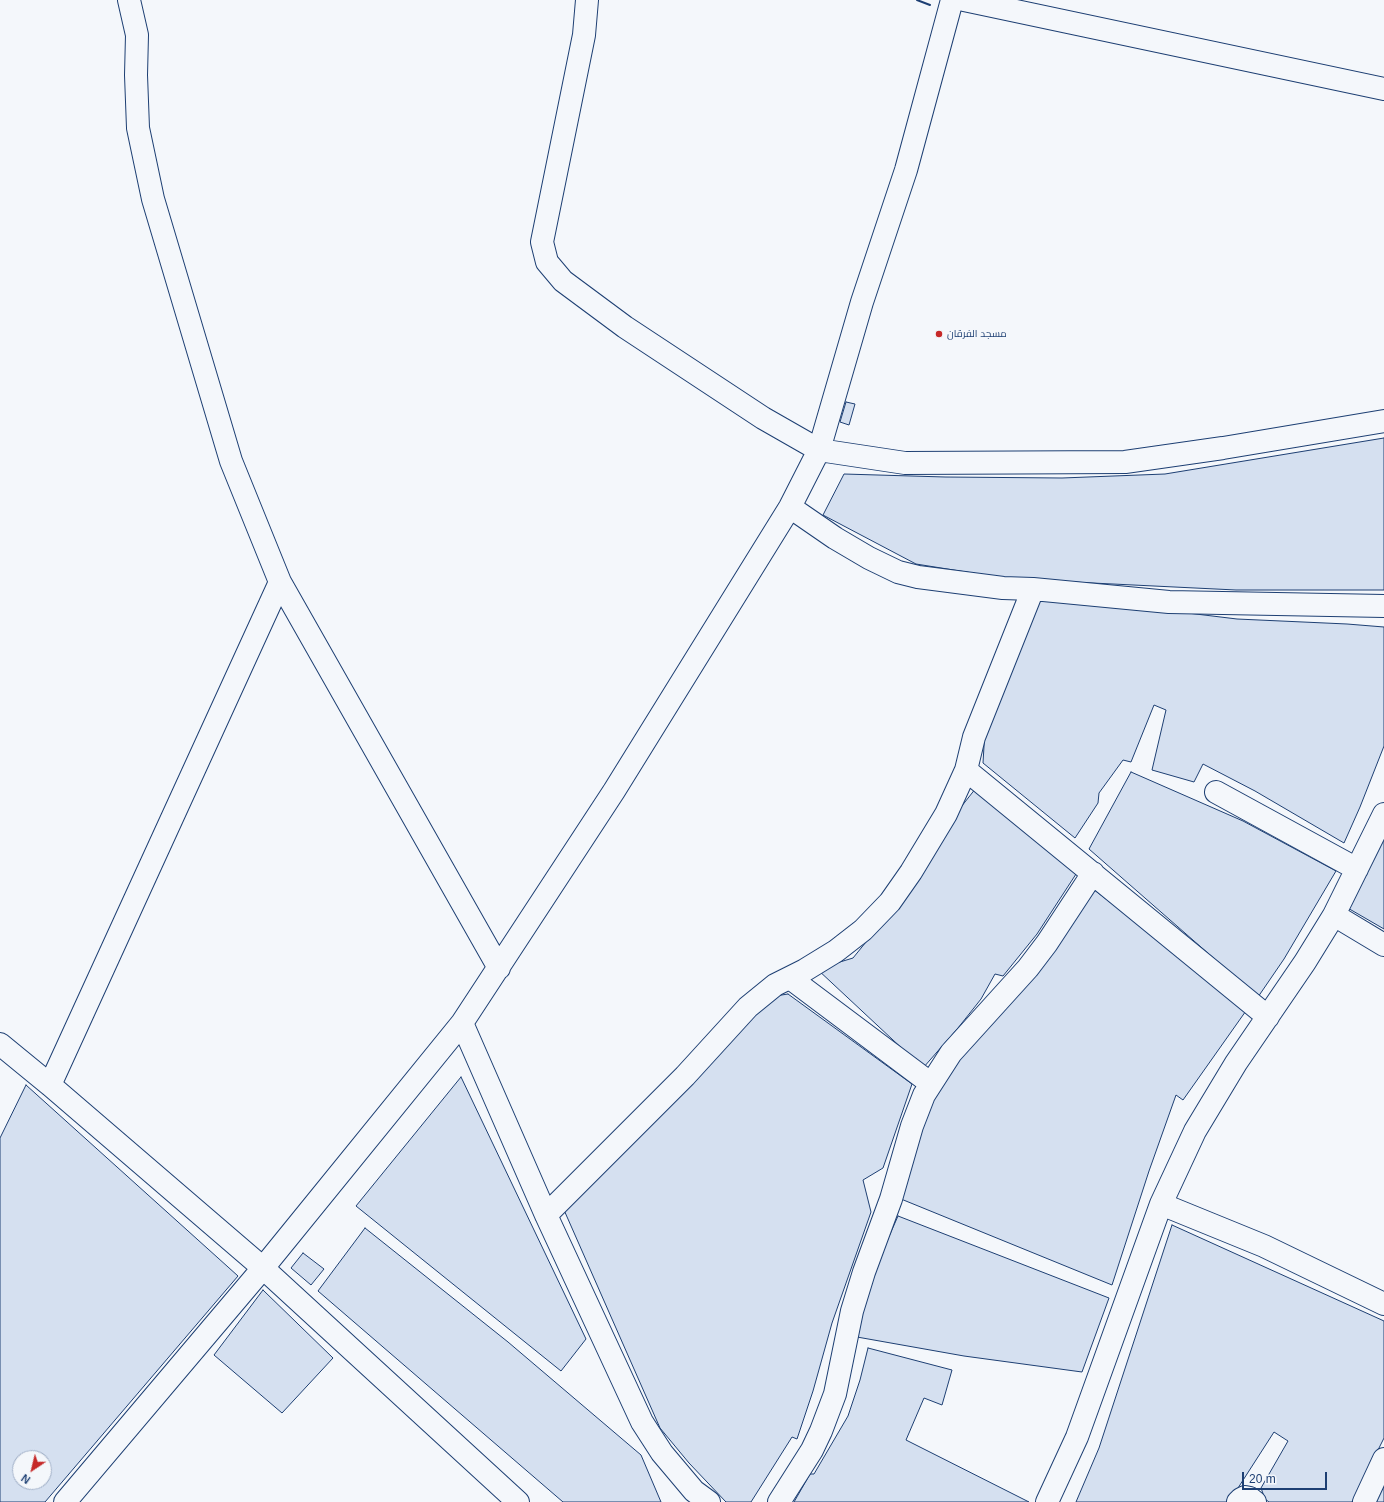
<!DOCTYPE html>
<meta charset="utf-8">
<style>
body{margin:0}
#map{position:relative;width:1384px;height:1502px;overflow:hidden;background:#f4f7fb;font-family:Helvetica,sans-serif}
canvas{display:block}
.north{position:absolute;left:12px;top:1450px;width:40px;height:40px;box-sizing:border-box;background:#f4f7fb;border:1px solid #9eadc5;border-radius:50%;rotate:215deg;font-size:11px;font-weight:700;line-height:16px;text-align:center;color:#1d3f73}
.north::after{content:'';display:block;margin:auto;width:14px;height:18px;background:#c62828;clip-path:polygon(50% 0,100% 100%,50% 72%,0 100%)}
.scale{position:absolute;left:1242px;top:1472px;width:85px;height:18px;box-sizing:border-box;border:2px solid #1d3f73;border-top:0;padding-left:5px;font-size:12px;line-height:14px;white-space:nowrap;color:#1d3f73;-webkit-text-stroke:3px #f4f7fb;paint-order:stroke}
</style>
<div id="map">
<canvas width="1384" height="1502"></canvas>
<div class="north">N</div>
<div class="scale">20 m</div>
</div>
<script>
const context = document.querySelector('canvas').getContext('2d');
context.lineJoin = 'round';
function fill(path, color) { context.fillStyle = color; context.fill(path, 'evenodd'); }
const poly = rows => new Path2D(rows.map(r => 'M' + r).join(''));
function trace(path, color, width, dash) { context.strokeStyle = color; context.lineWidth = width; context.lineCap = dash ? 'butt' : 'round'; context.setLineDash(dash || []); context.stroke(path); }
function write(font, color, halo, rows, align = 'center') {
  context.font = font + ' Helvetica,Cairo,sans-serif'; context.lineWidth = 3; context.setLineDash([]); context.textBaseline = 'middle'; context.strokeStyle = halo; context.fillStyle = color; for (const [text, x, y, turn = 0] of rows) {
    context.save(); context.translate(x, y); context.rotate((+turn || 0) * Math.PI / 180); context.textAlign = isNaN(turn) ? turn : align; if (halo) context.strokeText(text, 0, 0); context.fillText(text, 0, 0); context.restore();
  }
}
const building = poly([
 [846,402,855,404,849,425,840,422,846,402],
 [1384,438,1384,590,1236,590,1010,579,916,564,823,515,844,474,945,477,1062,478,1165,474,1384,438],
 [1040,599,1130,606,1237,619,1347,624,1384,627,1384,746,1360,807,1344,843,1255,791,1203,764,1194,782,1152,770,1166,710,1154,705,1131,762,1123,760,1099,793,1098,803,1075,838,983,763,985,729,1040,599],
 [1131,772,1243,821,1336,871,1284,959,1258,997,1089,849,1131,772],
 [976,788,1078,871,1037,934,1003,976,995,974,981,999,958,1028,923,1068,817,969,853,958,888,915,950,821,976,788],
 [1384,832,1384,929,1346,907,1384,832],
 [1093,889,1248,1008,1183,1100,1176,1095,1149,1171,1112,1285,901,1199,931,1094,946,1072,1093,889],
 [788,994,912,1084,883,1168,863,1180,871,1212,832,1323,813,1391,797,1439,792,1437,751,1502,726,1502,689,1463,660,1428,564,1210,769,997,788,994],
 [461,1077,586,1339,561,1371,356,1206,461,1077],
 [26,1085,238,1276,45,1502,0,1502,0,1138,26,1085],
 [20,1458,44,1458,44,1482,20,1482,20,1458],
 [898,1216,1109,1298,1082,1372,964,1356,857,1337,861,1313,879,1259,898,1216],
 [1172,1225,1384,1321,1384,1438,1352,1502,1269,1502,1265,1499,1261,1488,1288,1441,1274,1432,1229,1502,1076,1502,1099,1448,1172,1225],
 [365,1228,508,1342,641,1455,661,1502,563,1502,318,1291,365,1228],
 [303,1253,324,1269,311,1285,291,1268,303,1253],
 [263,1290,333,1358,282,1413,214,1355,263,1290],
 [868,1348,952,1370,942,1405,924,1398,906,1440,1029,1502,794,1502,810,1474,814,1474,848,1416,860,1380,868,1348],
 [1384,1481,1384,1502,1375,1502,1384,1481]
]);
fill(building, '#d5e0f0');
trace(building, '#1d3f73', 1);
const minor = poly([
 [129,0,137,35,136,75,138,128,153,199,231,461,280,582,499,968],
 [587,0,584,35,542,242,547,262,563,281,625,327,763,418,819,450,905,463,1125,462,1223,448,1384,421],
 [964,0,1384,89],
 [790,507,835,538,869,558,898,572,918,577,1003,588,1033,589,1169,602,1384,606],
 [966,770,1268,1017],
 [1216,792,1357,869],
 [1334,915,1384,814],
 [1384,945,1334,915,1305,962,1236,1063,1195,1131,1161,1204,1264,1246,1384,1304],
 [790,978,930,1083],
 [462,1023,546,1215,642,1422,662,1453,694,1491,709,1502],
 [0,1044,50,1085,263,1268,518,1502],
 [50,1085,280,582],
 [546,1215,685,1076,748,1007,775,985,805,970,836,951,863,930,890,902,911,872,946,814,966,770,974,737,1033,589],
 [65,1502,263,1268,462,1023,614,791,790,507,819,450,862,302,906,170,952,0],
 [779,1502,812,1450,821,1431,835,1394,852,1311,864,1272,891,1199,912,1126,924,1095,951,1053,1028,968,1047,943,1093,873],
 [1047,1502,1077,1437,1161,1204],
 [1238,1502,1241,1499,1245,1497,1250,1498,1255,1502],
 [1364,1502,1384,1459]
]);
trace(minor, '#1d3f73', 24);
trace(minor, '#f4f7fb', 22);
trace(poly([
 [917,0,930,5]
]), '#1d3f73', 2);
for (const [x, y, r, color] of [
 [939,334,4,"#c62828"]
]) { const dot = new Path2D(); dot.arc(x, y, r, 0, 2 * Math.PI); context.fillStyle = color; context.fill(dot); trace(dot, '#f4f7fb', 1.5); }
write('10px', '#1d3f73', '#f4f7fb', [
 ["مسجد الفرقان",947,334]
], 'left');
</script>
